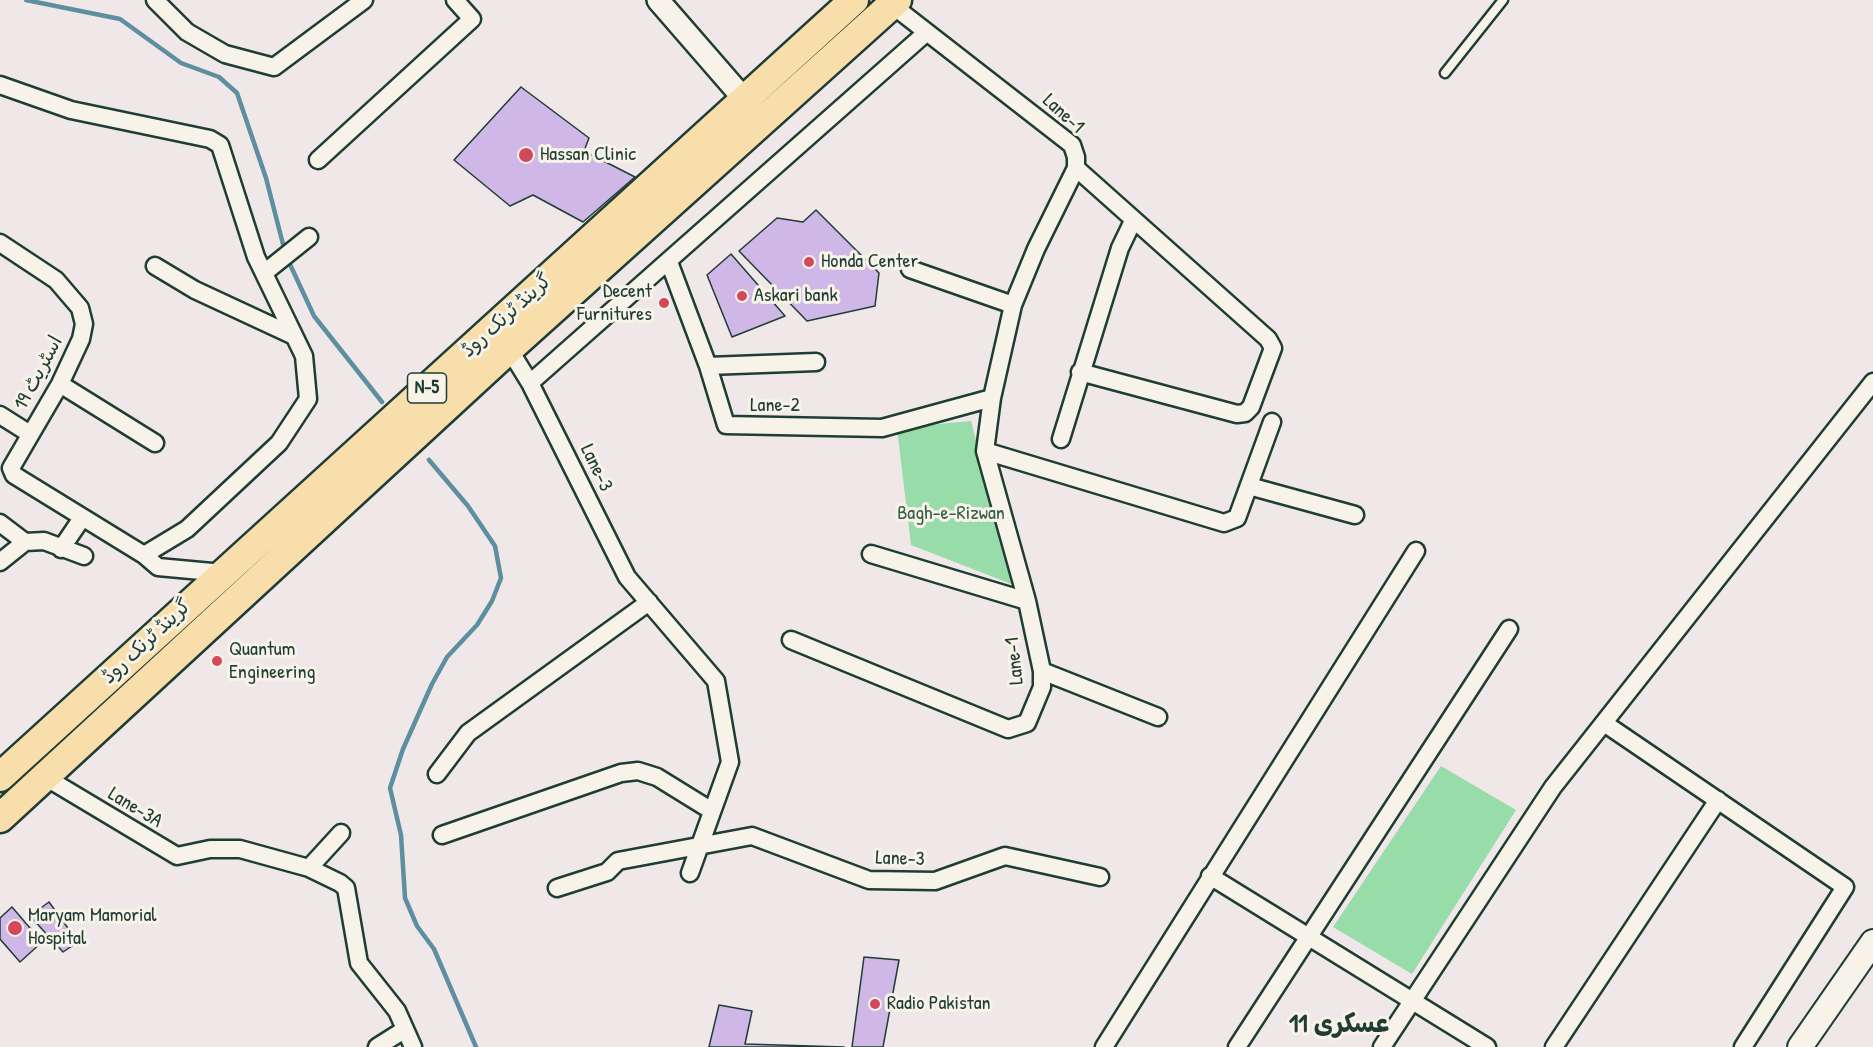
<!DOCTYPE html>
<meta charset="utf-8">
<style>
body{margin:0}
canvas{display:block;background:#efe7e8}
</style>
<canvas width="1873" height="1047"></canvas>
<script>
const context = document.querySelector('canvas').getContext('2d');
context.lineJoin = 'round';
function fill(path, color) { context.fillStyle = color; context.fill(path, 'evenodd'); }
const poly = rows => new Path2D(rows.map(r => 'M' + r).join(''));
function trace(path, color, width, dash) { context.strokeStyle = color; context.lineWidth = width; context.lineCap = dash ? 'butt' : 'round'; context.setLineDash(dash || []); context.stroke(path); }
function write(font, color, halo, rows, align = 'center') {
  context.font = font + ' "Patrick Hand","Playpen Sans Arabic",sans-serif'; context.lineWidth = 6; context.setLineDash([]); context.textBaseline = 'middle'; context.strokeStyle = halo; context.fillStyle = color; for (const [text, x, y, turn = 0] of rows) {
    context.save(); context.translate(x, y); context.rotate((+turn || 0) * Math.PI / 180); context.textAlign = isNaN(turn) ? turn : align; if (halo) context.strokeText(text, 0, 0); context.fillText(text, 0, 0); context.restore();
  }
}
fill(poly([
 [971,421,1014,585,911,545,897,428],
 [1441,766,1516,810,1412,974,1333,927]
]), '#97dca9');
trace(poly([
 [26,0,120,19,181,63,219,77,237,93,266,178,285,252],
 [288,260,314,316,382,402],
 [429,460,468,506,495,546,501,578,492,601,477,625,447,657,432,684,403,749,390,788,401,835,405,898,417,926,434,949,476,1047]
]), '#5d8fa0', 4.5);
const building = poly([
 [521,87,589,138,584,151,635,177,583,222,533,195,510,206,454,160,521,87],
 [816,210,879,273,875,306,807,321,739,251,777,218,803,222,816,210],
 [731,254,785,316,732,337,707,275,731,254],
 [49,902,78,942,63,952,30,916,49,902],
 [12,907,42,942,20,962,0,939,0,918,12,907],
 [864,957,899,960,883,1047,852,1047,864,957],
 [719,1005,752,1011,745,1044,844,1047,709,1047,719,1005]
]);
fill(building, '#cfb7e7');
trace(building, '#1f3d34', 1.5);
const service = poly([
 [1445,73,1503,0]
]);
const minor = poly([
 [155,0,187,32,225,54,274,67,364,0],
 [0,85,71,110,210,139,220,145,256,257,304,356,308,399,279,443,187,529,144,555,158,567,223,573],
 [318,160,472,19,455,0],
 [1076,168,1268,339,1273,348,1251,407,1245,413,1237,414,1080,372],
 [0,243,56,280,80,308,84,324,81,339,60,384,11,468,14,475,144,555],
 [669,262,708,366,726,425,882,428,992,398],
 [155,266,195,290,294,336],
 [910,269,1013,305],
 [264,273,309,237],
 [509,349,530,383,627,577,716,681,730,762,690,873],
 [708,366,816,362],
 [530,383,927,32],
 [60,384,155,443],
 [0,415,30,434],
 [1061,439,1120,248,1133,221],
 [985,451,1224,523,1237,518,1272,422],
 [1249,486,1355,515],
 [0,523,25,542],
 [61,549,82,518],
 [871,554,1027,601],
 [0,562,25,542,44,541,84,556],
 [791,640,1008,729,1027,723,1042,687,1042,671,1027,601,985,451,992,398,1013,305,1036,249,1076,168,1076,157,1072,145,892,5],
 [1042,671,1158,717],
 [1604,723,1845,887,1743,1047],
 [437,774,468,733,649,602],
 [45,777,177,856,210,849,240,849,309,868,340,883,346,888,359,963,397,1011,413,1047],
 [442,835,621,773,638,771,657,777,712,811],
 [309,868,341,833],
 [1210,876,1487,1047],
 [557,888,607,872,618,861,752,836,869,880,935,881,1005,856,1100,877],
 [377,1047,404,1030],
 [1104,1047,1416,551],
 [1237,1047,1509,629],
 [1382,1047,1553,787,1873,382],
 [1554,1047,1718,800]
]);
const tertiary = poly([
 [658,0,744,99]
]);
const secondary = poly([
 [1800,1047,1873,942]
]);
const trunk = poly([
 [0,777,854,0],
 [0,818,509,349,897,0]
]);
trace(service, '#1f3d34', 13);
trace(minor, '#1f3d34', 21);
trace(tertiary, '#1f3d34', 26);
trace(secondary, '#1f3d34', 28);
trace(trunk, '#1f3d34', 33);
trace(service, '#f7f3e8', 8);
trace(minor, '#f7f3e8', 16);
trace(tertiary, '#f7f3e8', 21);
trace(secondary, '#f7f3e8', 24);
trace(trunk, '#f8deab', 28);
for (const [x, y, r, color] of [
 [526,155,8,"#d1495b"],
 [809,262,6,"#d1495b"],
 [742,296,6,"#d1495b"],
 [664,303,6,"#d1495b"],
 [217,661,6,"#d1495b"],
 [15,928,8,"#d1495b"],
 [875,1004,6,"#d1495b"]
]) { const dot = new Path2D(); dot.arc(x, y, r, 0, 2 * Math.PI); context.fillStyle = color; context.fill(dot); trace(dot, '#f7f3e8', 2); }
for (const [x, y, w] of [
 [427,388,39]
]) { const box = new Path2D(); box.roundRect(x - w / 2, y - 15, w, 30, 4.5); context.fillStyle = '#f7f3e8'; context.fill(box); trace(box, '#1f3d34', 1.5); }
write('bold 18px', '#1f3d34', null, [
 ["N-5",427,388]
]);
write('20px', '#1f3d34', '#f7f3e8', [
 ["Lane-1",1063,114,42],
 ["گرینڈ ٹرنک روڈ",507,316,-42],
 ["اسٹریٹ 19",39,373,-62],
 ["Lane-2",775,406],
 ["Lane-3",596,468,64],
 ["گرینڈ ٹرنک روڈ",147,642,-43],
 ["Lane-1",1015,661,-96],
 ["Lane-3A",135,808,31],
 ["Lane-3",900,859,2]
]);
write('20px', '#1f3d34', '#f7f3e8', [
 ["Hassan Clinic",540,155],
 ["Honda Center",821,262],
 ["Decent",652,292,"right"],
 ["Furnitures",652,315,"right"],
 ["Askari bank",754,296],
 ["Quantum",229,650],
 ["Engineering",229,673],
 ["Maryam Mamorial",28,916],
 ["Hospital",28,939],
 ["Radio Pakistan",887,1004]
], 'left');
write('20px', '#375d4b', '#f7f3e8', [
 ["Bagh-e-Rizwan",951,514]
]);
write('bold 26px', '#1f3d34', '#f7f3e8', [
 ["عسکری 11",1339,1025]
]);
</script>
